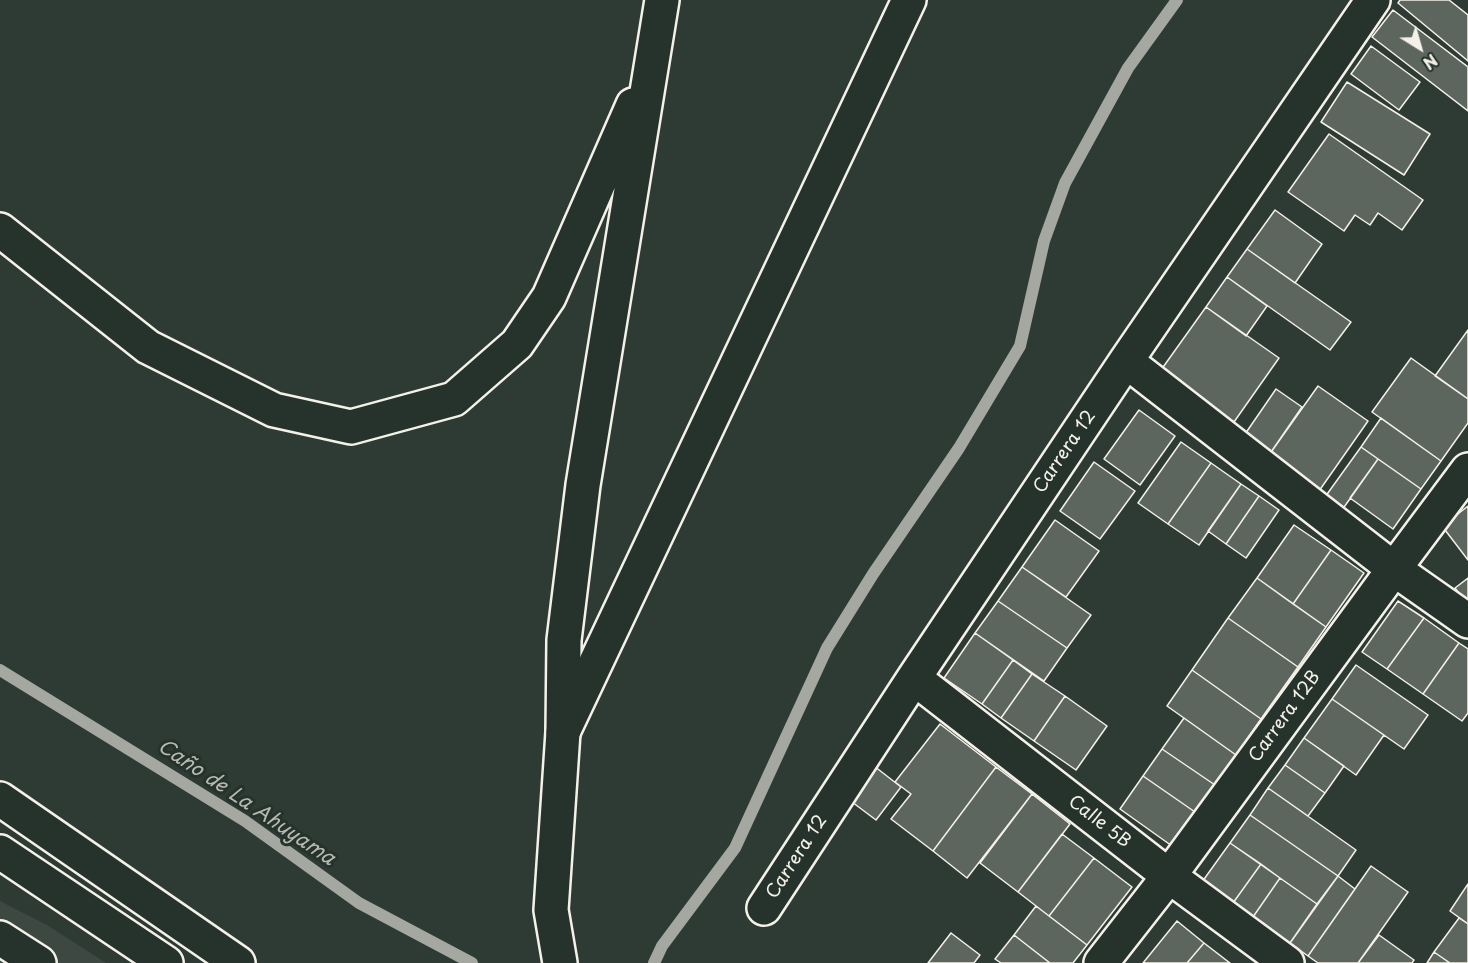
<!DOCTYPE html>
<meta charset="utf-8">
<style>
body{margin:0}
#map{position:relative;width:1468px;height:963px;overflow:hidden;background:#2e3b34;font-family:"Playpen Sans",sans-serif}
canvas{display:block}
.north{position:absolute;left:1390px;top:18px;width:60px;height:60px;-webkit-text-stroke:4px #26332d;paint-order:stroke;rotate:143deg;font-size:16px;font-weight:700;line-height:24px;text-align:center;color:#f4f1e8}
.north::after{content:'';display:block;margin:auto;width:21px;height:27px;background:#f4f1e8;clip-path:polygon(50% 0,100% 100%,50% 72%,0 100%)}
</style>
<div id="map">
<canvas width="1468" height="963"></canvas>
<div class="north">N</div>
</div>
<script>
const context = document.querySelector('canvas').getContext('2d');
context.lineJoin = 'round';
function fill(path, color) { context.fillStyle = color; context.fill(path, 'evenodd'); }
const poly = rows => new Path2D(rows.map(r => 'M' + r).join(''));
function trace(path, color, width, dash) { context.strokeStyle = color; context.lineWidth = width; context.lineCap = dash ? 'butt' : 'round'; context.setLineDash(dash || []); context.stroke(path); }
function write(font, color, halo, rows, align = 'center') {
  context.font = font + ' "Playpen Sans",sans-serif'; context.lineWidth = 6; context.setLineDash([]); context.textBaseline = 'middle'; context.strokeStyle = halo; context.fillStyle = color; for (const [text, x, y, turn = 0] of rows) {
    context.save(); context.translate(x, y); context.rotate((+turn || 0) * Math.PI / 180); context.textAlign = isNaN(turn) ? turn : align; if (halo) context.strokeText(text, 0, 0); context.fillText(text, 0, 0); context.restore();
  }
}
fill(poly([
 [0,901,47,925,106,963,0,963]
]), '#3c4841');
trace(poly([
 [0,670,245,821,359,903,472,963],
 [654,963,662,946,735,848,827,648,873,574,959,448,1020,346,1044,241,1065,183,1128,68,1177,0]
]), '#a4a8a0', 12);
const building = poly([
 [1400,0,1449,0,1468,15,1468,61,1398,3,1400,0],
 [1393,10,1468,67,1468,111,1372,37,1393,10],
 [1371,46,1420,82,1399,110,1351,74,1371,46],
 [1347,82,1430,134,1404,175,1321,122,1347,82],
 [1329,134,1423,200,1402,230,1378,213,1370,225,1355,215,1344,231,1288,192,1329,134],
 [1275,210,1322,244,1295,283,1247,249,1275,210],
 [1247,249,1351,322,1330,350,1227,277,1247,249],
 [1227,277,1267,306,1246,336,1206,307,1227,277],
 [1206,307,1279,358,1234,422,1161,370,1206,307],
 [1468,330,1468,399,1435,376,1468,330],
 [1411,358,1468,399,1468,423,1441,461,1372,412,1411,358],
 [1318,386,1368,421,1319,491,1269,455,1318,386],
 [1276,389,1302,407,1269,455,1243,437,1276,389],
 [1139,410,1175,436,1140,485,1104,459,1139,410],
 [1381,418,1441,461,1421,489,1361,447,1381,418],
 [1181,442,1211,463,1168,524,1138,503,1181,442],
 [1361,447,1378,459,1342,510,1325,497,1361,447],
 [1378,459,1421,489,1393,529,1350,498,1378,459],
 [1094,462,1135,491,1100,539,1060,511,1094,462],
 [1211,463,1241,484,1199,545,1168,524,1211,463],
 [1241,484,1259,496,1226,544,1208,531,1241,484],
 [1259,496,1279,510,1246,558,1226,544,1259,496],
 [1468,506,1468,560,1442,526,1468,506],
 [1055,520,1099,551,1066,597,1022,567,1055,520],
 [1294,525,1331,550,1293,604,1257,578,1294,525],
 [1331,550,1364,573,1326,627,1293,604,1331,550],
 [1022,567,1091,615,1067,648,998,601,1022,567],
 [1257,578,1326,627,1298,667,1228,618,1257,578],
 [1468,578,1468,605,1455,588,1468,578],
 [998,601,1067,648,1044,681,975,633,998,601],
 [1398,601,1424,618,1387,669,1362,652,1398,601],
 [1228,618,1298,667,1261,719,1192,670,1228,618],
 [1424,618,1459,643,1423,694,1387,669,1424,618],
 [975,633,1013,660,982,704,944,678,975,633],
 [1459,643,1468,649,1468,713,1462,721,1423,694,1459,643],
 [1013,660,1032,674,1001,718,982,704,1013,660],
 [1356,665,1428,715,1404,749,1332,699,1356,665],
 [1192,670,1261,719,1236,755,1167,706,1192,670],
 [1032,674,1065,696,1034,741,1001,718,1032,674],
 [1065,696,1107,726,1076,770,1034,741,1065,696],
 [1332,699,1384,735,1356,775,1304,738,1332,699],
 [1184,718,1236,755,1215,785,1162,749,1184,718],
 [940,724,996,767,933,851,891,819,911,794,895,782,940,724],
 [1304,738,1344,766,1325,793,1285,765,1304,738],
 [1162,749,1215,785,1195,812,1143,776,1162,749],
 [1285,765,1325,793,1308,816,1268,788,1285,765],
 [874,766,901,787,876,820,848,799,874,766],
 [996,767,1032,794,967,878,933,851,996,767],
 [1143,776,1195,812,1172,846,1120,809,1143,776],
 [1268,788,1356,850,1338,876,1250,815,1268,788],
 [1032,794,1070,824,1018,892,980,863,1032,794],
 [1250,815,1338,876,1317,904,1230,843,1250,815],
 [1062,834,1094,858,1049,916,1018,892,1062,834],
 [1230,843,1261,864,1233,903,1202,882,1230,843],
 [1094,858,1132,887,1087,945,1049,916,1094,858],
 [1261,864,1280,878,1253,917,1233,903,1261,864],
 [1371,866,1408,892,1358,963,1318,963,1308,956,1371,866],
 [1338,876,1355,889,1308,956,1290,943,1338,876],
 [1280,878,1317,904,1290,943,1253,917,1280,878],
 [1468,884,1468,924,1450,911,1468,884],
 [1036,906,1087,945,1073,963,1050,963,1014,935,1036,906],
 [1459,918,1468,924,1468,963,1450,963,1434,952,1459,918],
 [1177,921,1204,943,1187,963,1143,963,1177,921],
 [951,933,980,955,974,963,928,963,951,933],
 [1014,935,1050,963,1001,963,995,959,1014,935],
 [1379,935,1414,960,1412,963,1358,963,1379,935],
 [1204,943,1230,963,1187,963,1204,943],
 [1434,952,1450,963,1427,963,1434,952]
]);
fill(building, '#5c655e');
trace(building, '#f4f1e8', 1.5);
const minor = poly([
 [1126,361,1394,569,1468,621],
 [914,678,1169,876,1287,963],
 [764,908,914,678,1126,361,1373,0],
 [0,938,39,963],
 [1101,963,1169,876,1394,569,1468,470]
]);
const major = poly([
 [0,230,148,347,274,410,351,427,454,399,517,344,549,297,633,105],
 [0,799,238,963],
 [560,963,551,910,563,732,564,640,583,485,662,0]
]);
const highway = poly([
 [563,732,909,0],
 [0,852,166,963]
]);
trace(minor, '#f4f1e8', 38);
trace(major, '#f4f1e8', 38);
trace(highway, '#f4f1e8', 38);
trace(minor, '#26332d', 33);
trace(major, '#26332d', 33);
trace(highway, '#26332d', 33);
write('18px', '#f4f1e8', '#26332d', [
 ["Carrera 12",1065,452,-56],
 ["Carrera 12B",1285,717,-54],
 ["Calle 5B",1099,822,38],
 ["Carrera 12",797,857,-57]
]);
write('italic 20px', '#b8bab2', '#26332d', [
 ["Caño de La Ahuyama",246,803,34]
]);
</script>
